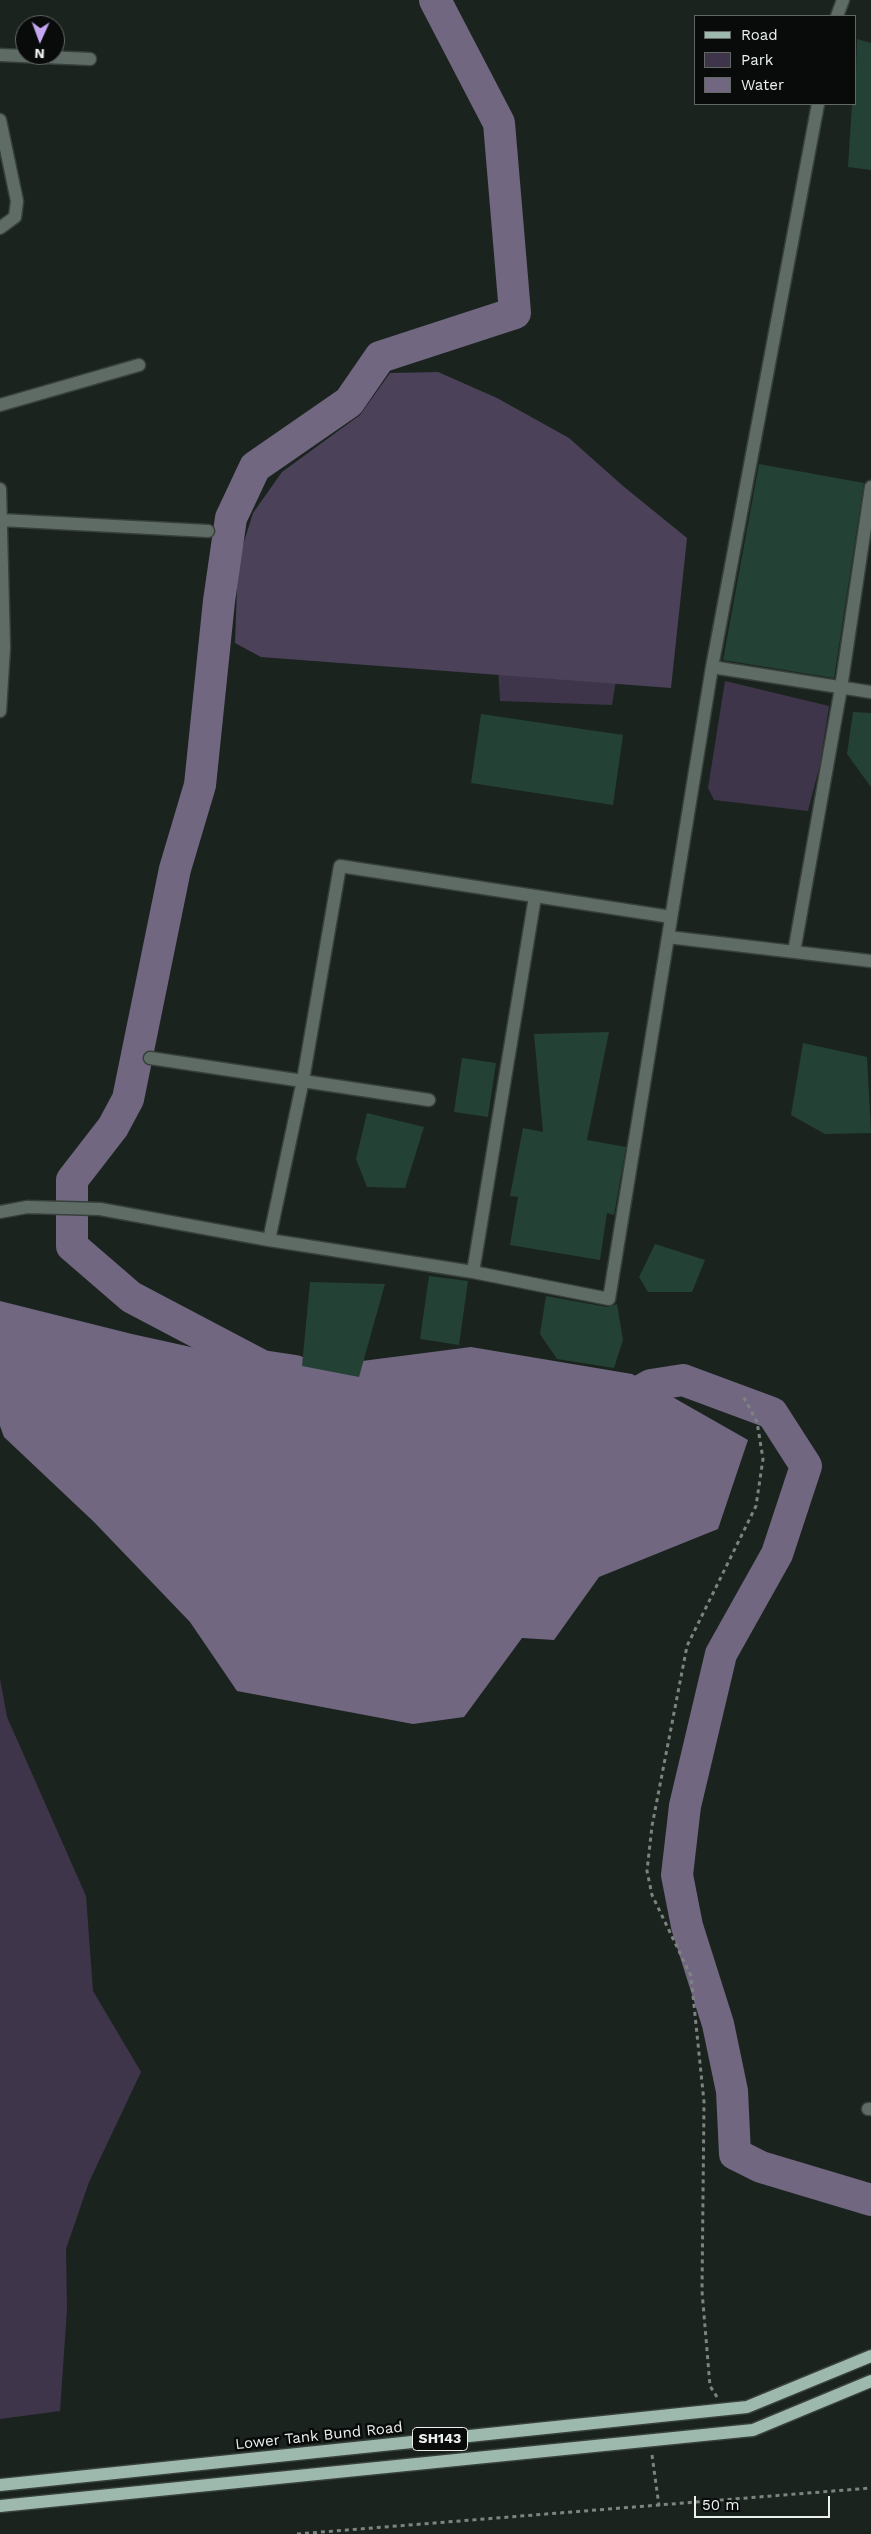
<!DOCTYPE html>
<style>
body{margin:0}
#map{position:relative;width:871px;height:2534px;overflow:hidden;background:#1b231f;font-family:"Work Sans",sans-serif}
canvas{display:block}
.legend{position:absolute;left:694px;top:15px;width:162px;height:90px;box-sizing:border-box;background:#080b0a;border:1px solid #636766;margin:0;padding:6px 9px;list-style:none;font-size:15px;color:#ecf1ef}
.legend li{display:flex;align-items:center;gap:10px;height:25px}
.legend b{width:25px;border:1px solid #636766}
.north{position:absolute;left:15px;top:15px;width:50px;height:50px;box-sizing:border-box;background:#080b0a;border:1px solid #636766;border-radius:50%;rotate:182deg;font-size:14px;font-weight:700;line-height:20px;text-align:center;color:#ecf1ef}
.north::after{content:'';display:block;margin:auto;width:18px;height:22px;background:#c5a6f0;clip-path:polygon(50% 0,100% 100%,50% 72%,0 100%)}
.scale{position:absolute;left:694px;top:2496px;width:136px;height:22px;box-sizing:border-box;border:2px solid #ecf1ef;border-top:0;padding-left:6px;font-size:15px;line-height:18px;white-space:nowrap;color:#ecf1ef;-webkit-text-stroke:4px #080b0a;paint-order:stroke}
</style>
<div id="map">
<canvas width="871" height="2534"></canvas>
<ul class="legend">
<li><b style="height:6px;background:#9db8ac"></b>Road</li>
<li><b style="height:14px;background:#3e354a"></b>Park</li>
<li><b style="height:14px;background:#716780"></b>Water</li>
</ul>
<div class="north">N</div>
<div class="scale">50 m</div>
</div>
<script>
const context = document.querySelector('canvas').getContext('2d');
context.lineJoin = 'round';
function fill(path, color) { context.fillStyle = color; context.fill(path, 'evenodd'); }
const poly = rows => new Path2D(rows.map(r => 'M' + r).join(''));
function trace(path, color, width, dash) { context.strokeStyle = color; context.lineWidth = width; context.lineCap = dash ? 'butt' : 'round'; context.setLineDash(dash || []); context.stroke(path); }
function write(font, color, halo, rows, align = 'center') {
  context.font = font + ' "Work Sans",sans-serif'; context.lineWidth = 5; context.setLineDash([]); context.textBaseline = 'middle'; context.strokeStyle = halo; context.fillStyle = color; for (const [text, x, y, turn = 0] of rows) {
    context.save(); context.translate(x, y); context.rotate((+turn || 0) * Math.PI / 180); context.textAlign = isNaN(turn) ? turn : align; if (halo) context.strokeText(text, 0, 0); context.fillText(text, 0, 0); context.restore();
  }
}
fill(poly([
 [498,668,618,668,612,705,500,701],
 [725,681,829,706,820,764,808,811,714,800,708,788],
 [0,1679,7,1717,86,1896,93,1991,141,2072,89,2182,66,2249,67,2309,60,2411,0,2419]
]), '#3e354a');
fill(poly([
 [438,372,497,398,569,438,623,486,687,538,671,688,261,657,235,643,238,561,253,513,282,472,360,415,390,373]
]), '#4b4259');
fill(poly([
 [0,1301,132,1334,259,1362,362,1361,471,1347,632,1374,748,1440,718,1529,599,1577,554,1640,522,1638,464,1717,413,1724,237,1691,190,1622,94,1522,4,1437,0,1426]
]), '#716780');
trace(poly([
 [295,1371,262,1366,131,1297,72,1246,72,1180,113,1127,128,1099,175,869,200,785,219,601,231,518,255,467,349,402,380,357,515,313,499,123,435,0],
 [612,1407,651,1385,683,1380,772,1413,806,1466,777,1554,721,1654,685,1806,677,1875,687,1926,718,2024,732,2091,735,2154,761,2167,871,2200]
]), '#716780', 32);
fill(poly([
 [857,39,871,43,871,170,848,167,852,104,855,104],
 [759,464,864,483,834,678,723,660],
 [853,712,871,713,871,787,847,754],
 [481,714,623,735,613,805,471,783],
 [609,1032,587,1140,626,1147,614,1215,607,1213,600,1260,510,1245,518,1197,510,1196,523,1128,543,1132,534,1034],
 [803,1043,867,1057,871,1133,825,1134,791,1115],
 [462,1058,496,1063,488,1117,454,1112],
 [367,1113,424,1127,405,1188,367,1187,356,1159],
 [655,1244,705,1260,692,1292,648,1292,639,1277],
 [429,1276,468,1281,459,1345,420,1339],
 [310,1282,385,1284,359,1377,302,1366],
 [546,1296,607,1307,617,1304,623,1340,614,1368,557,1359,540,1334]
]), '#244135');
const minor = poly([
 [837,16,843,0],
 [0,55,90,59],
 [0,120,17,201,15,217,0,228],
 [0,405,139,365],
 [0,489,4,648,0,711],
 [1,520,208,531],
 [712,667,871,692],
 [668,937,871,961],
 [794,952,841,688,871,487],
 [150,1058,429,1100],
 [0,1212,27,1207,100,1209,269,1240,473,1272,609,1299,712,667,818,104],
 [269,1240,303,1080,340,866,671,917],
 [473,1272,535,897],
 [868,2109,871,2109]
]);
const major = poly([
 [0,2485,747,2407,871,2356],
 [0,2506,753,2430,871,2381]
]);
trace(minor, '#38403c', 15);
trace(major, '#38403c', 15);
trace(poly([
 [717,2397,710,2386,702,2291,704,2102,691,1976,652,1895,647,1871,652,1826,687,1646,756,1506,763,1459,757,1422,743,1396],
 [652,2455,659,2506],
 [297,2534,871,2488]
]), '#7d8480', 3, [4, 4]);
trace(minor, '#5f6c66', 12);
trace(major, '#9db8ac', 12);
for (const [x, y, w] of [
 [440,2439,55]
]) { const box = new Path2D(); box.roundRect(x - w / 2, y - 11.5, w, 23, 4); context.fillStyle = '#080b0a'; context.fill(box); trace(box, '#ecf1ef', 1); }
write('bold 14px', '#ecf1ef', null, [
 ["SH143",440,2439]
]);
write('15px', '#ecf1ef', '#080b0a', [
 ["Lower Tank Bund Road",319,2436,-6]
]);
</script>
